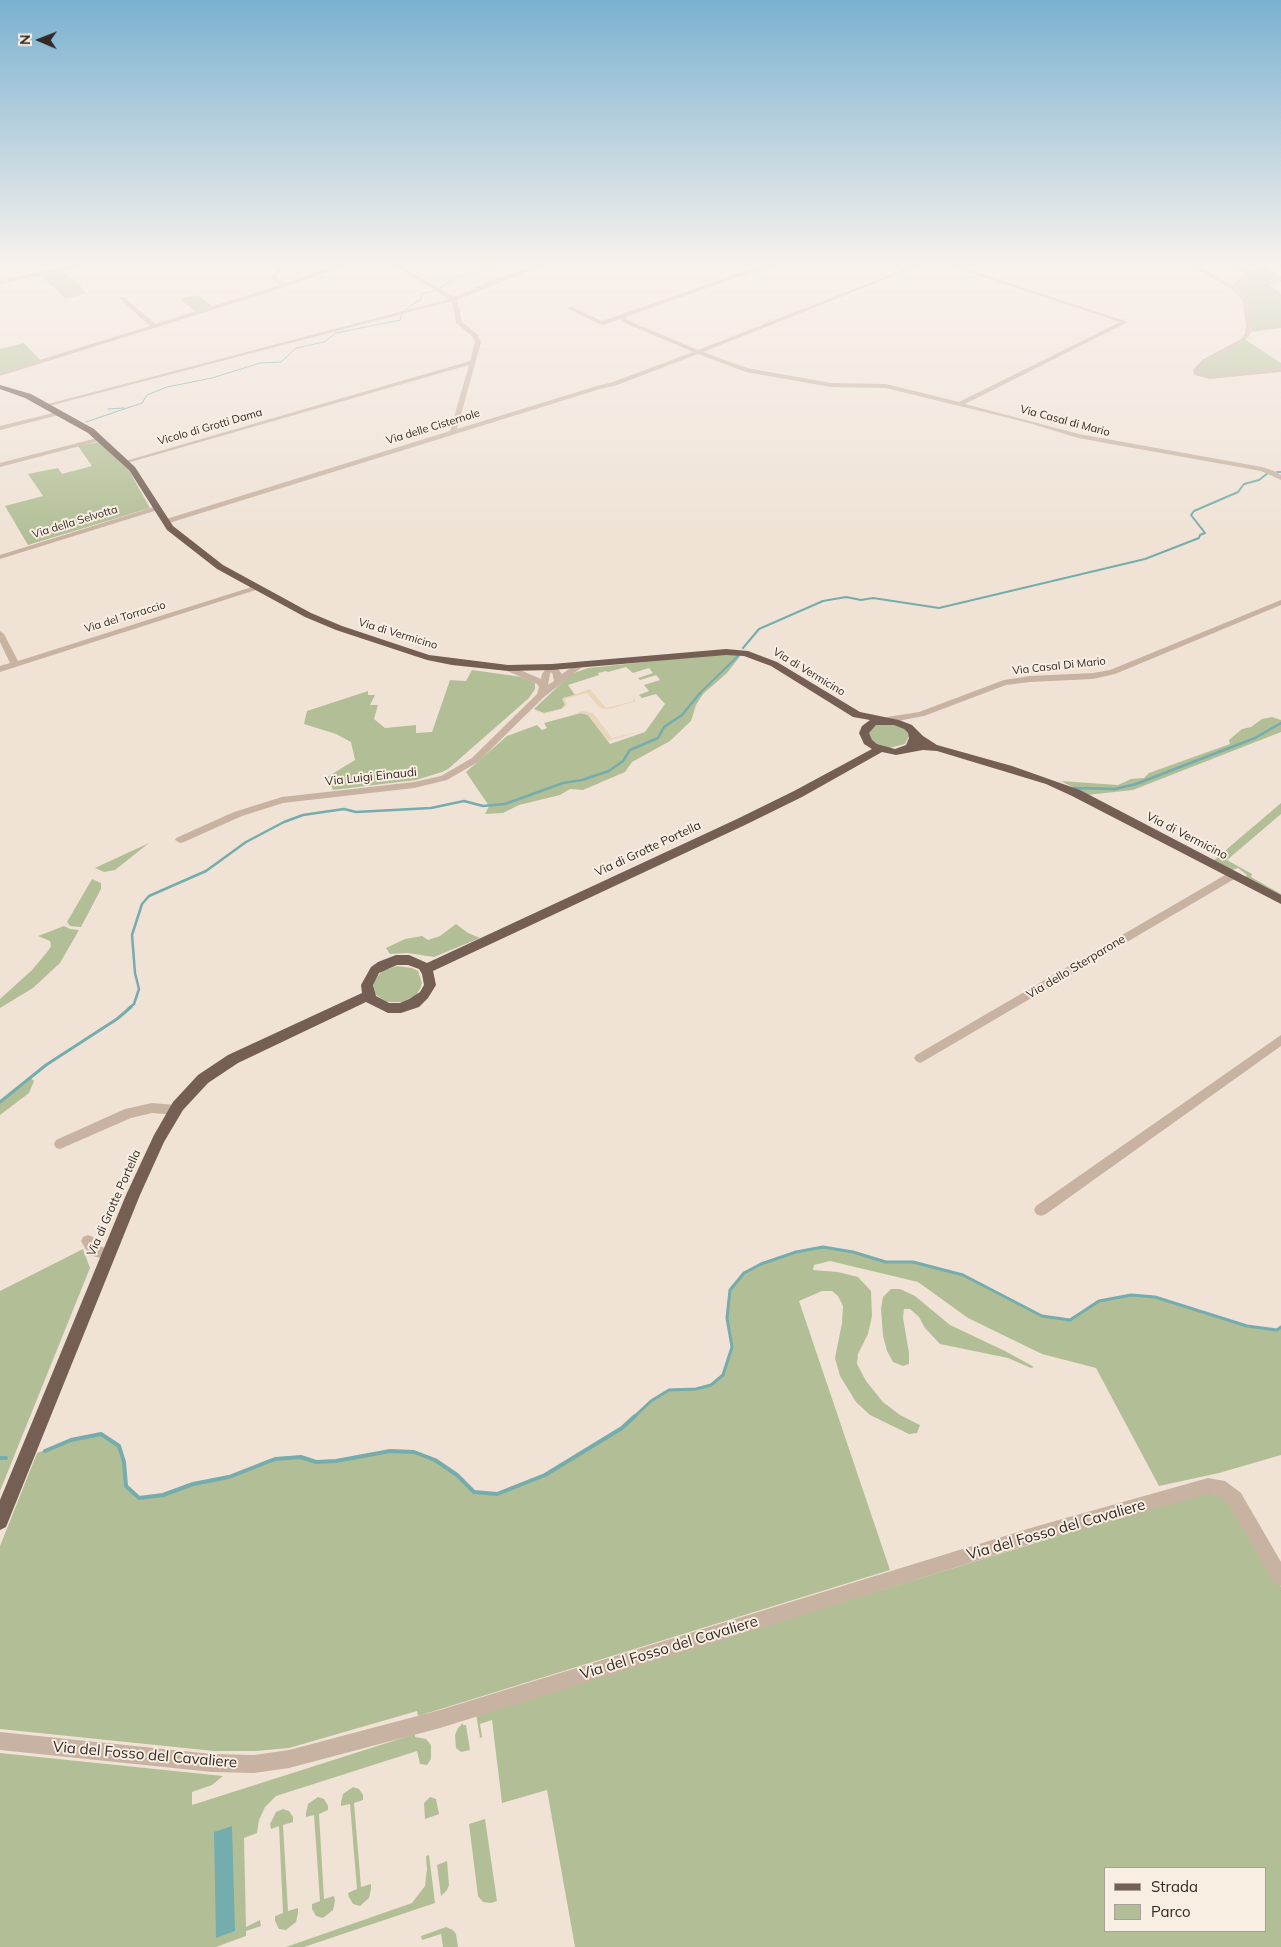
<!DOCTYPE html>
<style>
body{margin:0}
#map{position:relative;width:1281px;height:1947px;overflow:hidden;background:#f0e3d6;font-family:Mulish,sans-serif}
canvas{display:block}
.legend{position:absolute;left:1104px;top:1867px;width:162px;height:65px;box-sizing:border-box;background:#f9eee2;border:1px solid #aa9f96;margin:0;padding:6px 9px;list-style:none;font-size:15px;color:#332925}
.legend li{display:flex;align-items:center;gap:10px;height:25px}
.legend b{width:25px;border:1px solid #aa9f96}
.north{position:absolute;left:15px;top:15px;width:50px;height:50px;-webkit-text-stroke:4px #f9eee2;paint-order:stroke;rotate:271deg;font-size:14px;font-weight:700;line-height:20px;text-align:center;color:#332925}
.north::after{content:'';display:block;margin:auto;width:18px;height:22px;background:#332925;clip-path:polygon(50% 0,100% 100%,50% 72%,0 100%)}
</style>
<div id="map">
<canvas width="1281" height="1947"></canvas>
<ul class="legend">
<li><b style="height:6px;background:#755f55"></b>Strada</li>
<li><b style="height:14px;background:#b2bf96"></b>Parco</li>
</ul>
<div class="north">N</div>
</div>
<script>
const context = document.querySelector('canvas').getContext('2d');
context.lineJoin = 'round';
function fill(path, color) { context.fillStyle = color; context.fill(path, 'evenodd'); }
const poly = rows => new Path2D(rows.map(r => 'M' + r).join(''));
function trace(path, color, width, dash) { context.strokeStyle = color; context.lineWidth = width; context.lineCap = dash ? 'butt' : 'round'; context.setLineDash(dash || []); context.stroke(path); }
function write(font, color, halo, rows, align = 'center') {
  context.font = font + ' Mulish,sans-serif'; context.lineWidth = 4; context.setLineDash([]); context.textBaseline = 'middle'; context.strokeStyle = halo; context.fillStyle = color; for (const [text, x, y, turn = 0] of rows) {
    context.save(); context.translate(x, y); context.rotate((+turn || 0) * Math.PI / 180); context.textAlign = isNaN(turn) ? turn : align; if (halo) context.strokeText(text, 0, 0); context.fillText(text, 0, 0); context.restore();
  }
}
fill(poly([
 [1267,268,1281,277,1281,282,1269,285,1281,294,1281,328,1250,332,1252,330,1248,319,1248,301,1236,287,1247,275],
 [62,270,77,284,82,284,80,287,87,293,66,299,40,275],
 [198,295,213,307,196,312,180,299],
 [1246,340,1281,363,1281,369,1206,376,1198,374,1199,369,1205,361],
 [24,343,41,361,0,373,0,349],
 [99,442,127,467,150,508,28,545,5,506,43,496,28,474,58,468,62,474,92,466,78,446],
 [712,655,741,655,727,673,703,694,696,705,691,721,670,741,632,762,625,772,583,790,570,789,560,795,519,805,503,813,485,814,489,806,466,772,507,736,537,725,542,730,547,728,544,723,581,713,588,715,610,744,645,732,665,704,656,694,642,698,639,695,649,691,644,685,660,680,656,675,640,680,638,678,653,673,649,668,633,673,626,667,608,672,606,671,598,673,599,675,568,685,575,695,563,698,565,705,561,709,544,713,534,709,571,674,588,668],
 [472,670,522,677,535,683,535,689,529,698,448,769,442,772,416,780,333,790,327,777,355,760,351,742,336,734,304,724,307,711,368,691,368,695,375,695,370,705,378,705,374,719,385,728,416,725,416,733,432,732,450,680,466,681],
 [1272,717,1281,720,1281,732,1133,790,1087,795,1061,781,1118,785,1131,779,1144,778,1149,773,1230,744,1229,740,1242,729,1251,727,1262,719],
 [890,723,903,728,907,732,909,736,905,744,889,748,872,742,868,734,869,730,877,724],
 [1281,803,1281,814,1227,860,1252,874,1251,877,1281,894,1281,897,1245,878,1247,875,1238,868,1230,871,1213,861],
 [149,843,115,870,104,872,95,868],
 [92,879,101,883,101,889,81,927,70,926,67,922],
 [456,924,468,933,480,938,434,957,408,953,390,954,386,948,405,939,422,936,428,940,440,936],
 [64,926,70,929,79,930,60,963,33,988,0,1008,0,999,32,970,48,951,51,946,50,941,38,936],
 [397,966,412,968,418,971,422,983,420,989,416,995,402,1002,386,1002,375,994,373,982,382,971],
 [30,1077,34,1081,29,1093,0,1115,0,1102],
 [823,1247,853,1252,886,1262,913,1262,963,1275,1042,1316,1070,1320,1099,1301,1131,1295,1155,1297,1247,1326,1277,1330,1281,1327,1281,1455,1219,1473,1159,1486,1096,1368,1042,1354,968,1318,918,1282,830,1261,814,1265,813,1270,838,1272,858,1277,871,1291,872,1316,868,1334,858,1354,857,1364,866,1381,883,1402,900,1415,920,1425,917,1433,909,1434,870,1415,856,1402,840,1376,835,1358,842,1323,843,1306,838,1296,832,1291,822,1291,799,1301,890,1570,418,1716,417,1711,289,1748,256,1751,214,1751,0,1729,0,1546,37,1453,71,1440,101,1434,119,1446,124,1462,126,1486,139,1498,163,1495,193,1484,229,1477,275,1459,301,1457,316,1462,336,1461,390,1451,414,1452,435,1460,457,1475,474,1492,497,1494,545,1475,622,1428,651,1401,669,1390,696,1389,712,1385,723,1375,732,1347,727,1318,730,1290,744,1273,761,1264,796,1252],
 [83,1249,90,1268,0,1491,0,1291],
 [891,1289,900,1289,915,1296,950,1325,1005,1351,1034,1367,1031,1368,1008,1358,940,1344,925,1328,919,1317,910,1309,904,1309,903,1318,909,1353,909,1364,903,1366,893,1362,887,1351,883,1336,881,1309,883,1297],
 [1205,1493,1224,1496,1281,1587,1281,1947,575,1947,547,1790,502,1803,492,1720,480,1724,482,1737,480,1738,476,1714,1124,1516],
 [1105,1868,1265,1868,1265,1931,1105,1931],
 [463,1723,463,1725,466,1725,470,1750,461,1752,456,1748,455,1735,458,1728],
 [415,1734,415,1737,426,1739,431,1745,431,1759,427,1765,420,1764,417,1751,276,1796,265,1807,259,1820,257,1833,244,1838,246,1927,260,1920,261,1926,246,1931,246,1936,216,1947,0,1947,0,1753,223,1776,212,1785,192,1792,192,1805],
 [353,1787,359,1789,363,1795,363,1800,354,1803,361,1887,371,1884,371,1889,369,1898,360,1906,353,1904,349,1897,348,1893,357,1889,350,1804,341,1806,341,1802,343,1794],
 [318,1797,324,1799,328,1806,328,1810,319,1814,324,1899,334,1896,335,1901,333,1910,323,1918,316,1916,312,1909,312,1904,320,1901,314,1815,306,1817,306,1813,308,1804],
 [430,1797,436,1799,439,1814,425,1819,424,1803],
 [283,1809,289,1811,293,1817,293,1822,283,1825,288,1911,298,1908,298,1913,296,1922,286,1930,279,1929,275,1921,275,1916,283,1913,279,1826,271,1829,270,1824,276,1812],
 [485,1819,497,1901,491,1903,483,1902,478,1896,469,1824],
 [429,1855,435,1903,304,1947,286,1947,412,1903,425,1886,427,1869,426,1856],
 [447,1861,449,1885,447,1890,441,1896,437,1865],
 [446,1927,453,1930,456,1934,458,1947,443,1947,441,1934,422,1940,421,1936]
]), '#b2bf96');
fill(poly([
 [590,689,606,708,633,701,633,697,636,701,610,709,604,709,599,707,587,693,565,699,567,705,562,709,544,714,533,710,544,713,561,709,565,705,562,699],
 [583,711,593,713,612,738,642,731,608,741,588,715,581,713,573,714]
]), '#e9d4bc');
fill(poly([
 [232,1826,235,1931,216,1938,214,1832]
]), '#75acad');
trace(poly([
 [440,288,461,276,499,267],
 [405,310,421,299,421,294,434,291],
 [108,409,124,408],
 [86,422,142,403,147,395,167,387,212,378,260,363,281,362,296,348,324,342,336,333,400,320,402,314]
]), '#75acad', 1);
trace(poly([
 [1277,472,1281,472],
 [743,648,759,629,823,601,846,597,861,600,873,598,939,608,1145,559,1199,538,1200,535,1205,533,1191,515,1194,511,1238,492,1244,484,1259,480,1268,473],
 [699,694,738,656]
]), '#75acad', 2);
trace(poly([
 [1074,788,1115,789,1136,784,1255,738,1281,723],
 [129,1008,134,1004,139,989,135,973,132,935,142,904,149,896,206,871,246,842,284,822,303,815,344,809,356,812,431,808,464,801,483,806,505,804,563,783,582,780,609,771,623,761,630,750,658,738,664,727,682,715,700,693]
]), '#75acad', 2.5);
trace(poly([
 [0,1102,46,1065,117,1019,131,1007],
 [634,1417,651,1401,669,1390,696,1389,711,1385,723,1375,732,1347,727,1318,730,1290,744,1273,761,1264,796,1252,823,1247,853,1252,886,1262,913,1262,963,1275,1042,1316,1070,1320,1099,1301,1131,1295,1155,1297,1247,1326,1277,1330,1281,1327]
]), '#75acad', 3);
trace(poly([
 [45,1451,71,1440,101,1434,119,1446,124,1462,126,1486,139,1498,163,1495,193,1484,229,1477,275,1459,301,1457,316,1462,336,1461,390,1451,414,1452,435,1460,457,1475,474,1492,497,1494,545,1475,622,1428,635,1416],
 [0,1458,6,1458]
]), '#75acad', 4);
fill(poly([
 [75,265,85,265,0,284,0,280,75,265],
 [271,265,276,265,281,269,277,278,285,283,338,265,345,265,276,290,0,376,0,372,150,326,120,299,120,297,124,297,155,324,280,285,271,278,276,270,271,265],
 [394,265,399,265,454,297,496,279,537,265,544,265,457,300,462,322,477,334,481,342,457,429,597,386,613,382,693,352,623,322,621,319,602,325,568,309,568,307,572,307,602,321,740,273,772,265,780,265,744,275,626,317,627,320,698,350,915,265,921,265,703,352,747,368,831,383,886,384,959,402,1120,322,947,265,955,265,1128,322,965,404,1079,434,1262,467,1274,471,1281,475,1281,480,1261,471,1078,438,1029,423,886,388,831,387,746,372,698,354,617,385,600,389,166,524,163,524,163,520,450,431,469,365,127,463,122,462,470,361,475,342,472,336,456,323,452,301,49,406,44,405,449,299,394,265],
 [1189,265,1196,265,1232,285,1245,273,1228,265,1234,265,1250,271,1271,265,1278,265,1248,275,1235,287,1249,302,1251,333,1245,341,1206,362,1199,370,1199,373,1210,375,1281,368,1281,372,1210,379,1194,375,1193,370,1202,360,1241,339,1245,333,1246,327,1243,302,1240,297,1230,288,1189,265],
 [61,411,64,413,63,414,0,430,0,426,61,411],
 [101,437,103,438,103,440,0,467,0,463,101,437],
 [154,507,161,509,0,559,0,555,154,507],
 [255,586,262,588,0,672,0,666,10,663,0,642,0,631,4,634,18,661,255,586],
 [1281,600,1281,605,1115,674,1093,679,1030,682,1006,685,924,716,887,723,882,720,887,717,919,712,1004,680,1030,676,1093,673,1110,670,1281,600],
 [579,662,583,665,582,667,544,697,478,762,447,780,414,788,283,803,242,816,184,842,180,843,175,840,176,838,234,812,282,797,414,782,441,776,472,758,537,694,539,687,537,684,505,670,505,666,511,666,541,679,542,674,549,665,555,665,562,674,579,662],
 [552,672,554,681,548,685,550,674,552,672],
 [1232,871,1237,875,1236,878,924,1061,920,1063,916,1061,914,1058,916,1055,1232,871],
 [1281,1035,1281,1046,1046,1214,1041,1216,1036,1214,1034,1210,1036,1206,1281,1035],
 [152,1103,175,1105,179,1106,181,1110,179,1114,175,1115,152,1113,131,1118,60,1149,56,1148,54,1144,56,1140,125,1109,152,1103],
 [88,1235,93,1237,98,1246,113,1250,115,1254,113,1258,108,1260,89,1255,81,1241,83,1237,88,1235],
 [1208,1478,1225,1481,1241,1493,1281,1562,1281,1586,1275,1584,1229,1505,1216,1495,1208,1494,1034,1543,440,1728,289,1768,254,1773,212,1772,0,1750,0,1732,212,1754,254,1755,289,1750,440,1710,1034,1527,1208,1478]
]), '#c8b3a2');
fill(poly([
 [0,385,31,394,94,429,135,467,173,526,223,565,311,613,342,626,429,655,508,665,552,664,726,649,748,651,777,662,860,712,899,720,912,725,923,736,937,745,1012,766,1080,790,1281,895,1281,904,1072,796,1046,784,937,751,923,750,896,755,882,752,802,797,745,825,433,971,436,985,428,998,419,1007,401,1013,388,1013,366,1002,238,1063,208,1083,183,1110,164,1142,140,1195,6,1527,0,1530,0,1500,126,1195,154,1135,173,1102,198,1075,228,1055,362,993,361,985,371,967,378,962,396,955,409,955,427,963,737,819,794,791,872,749,864,744,859,733,862,726,870,720,853,717,771,666,744,656,726,655,552,670,508,671,452,665,427,660,336,630,305,617,217,569,167,530,129,470,88,433,25,398,0,389,0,385],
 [876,725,894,725,904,729,908,733,909,738,906,745,895,749,877,744,872,740,869,733,876,725],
 [397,965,408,965,419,969,422,974,424,985,420,992,409,999,400,1003,389,1003,376,996,373,985,379,973,397,965]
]), '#755f55');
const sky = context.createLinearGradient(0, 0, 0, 537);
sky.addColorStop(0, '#7ab1d0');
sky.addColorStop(0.49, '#f8f2ed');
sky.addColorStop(1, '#f8f2ed00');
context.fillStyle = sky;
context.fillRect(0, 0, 1281, 537);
write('11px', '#332925', '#f9eee2', [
 ["Via Casal di Mario",1065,421,15],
 ["Vicolo di Grotti Dama",210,427,-16],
 ["Via delle Cisternole",433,427,-17],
 ["Via della Selvotta",75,522,-17],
 ["Via del Torraccio",125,617,-17],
 ["Via di Vermicino",398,634,17],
 ["Via Casal Di Mario",1059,666,-6],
 ["Via di Vermicino",809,672,31]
]);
write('12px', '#332925', '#f9eee2', [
 ["Via Luigi Einaudi",371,777,-6],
 ["Via di Vermicino",1187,836,27],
 ["Via di Grotte Portella",648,849,-25],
 ["Via dello Sterparone",1076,967,-31],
 ["Via di Grotte Portella",114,1203,-66]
]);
write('15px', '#332925', '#f9eee2', [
 ["Via del Fosso del Cavaliere",1056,1530,-16],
 ["Via del Fosso del Cavaliere",669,1648,-17],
 ["Via del Fosso del Cavaliere",145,1755,5]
]);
</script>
